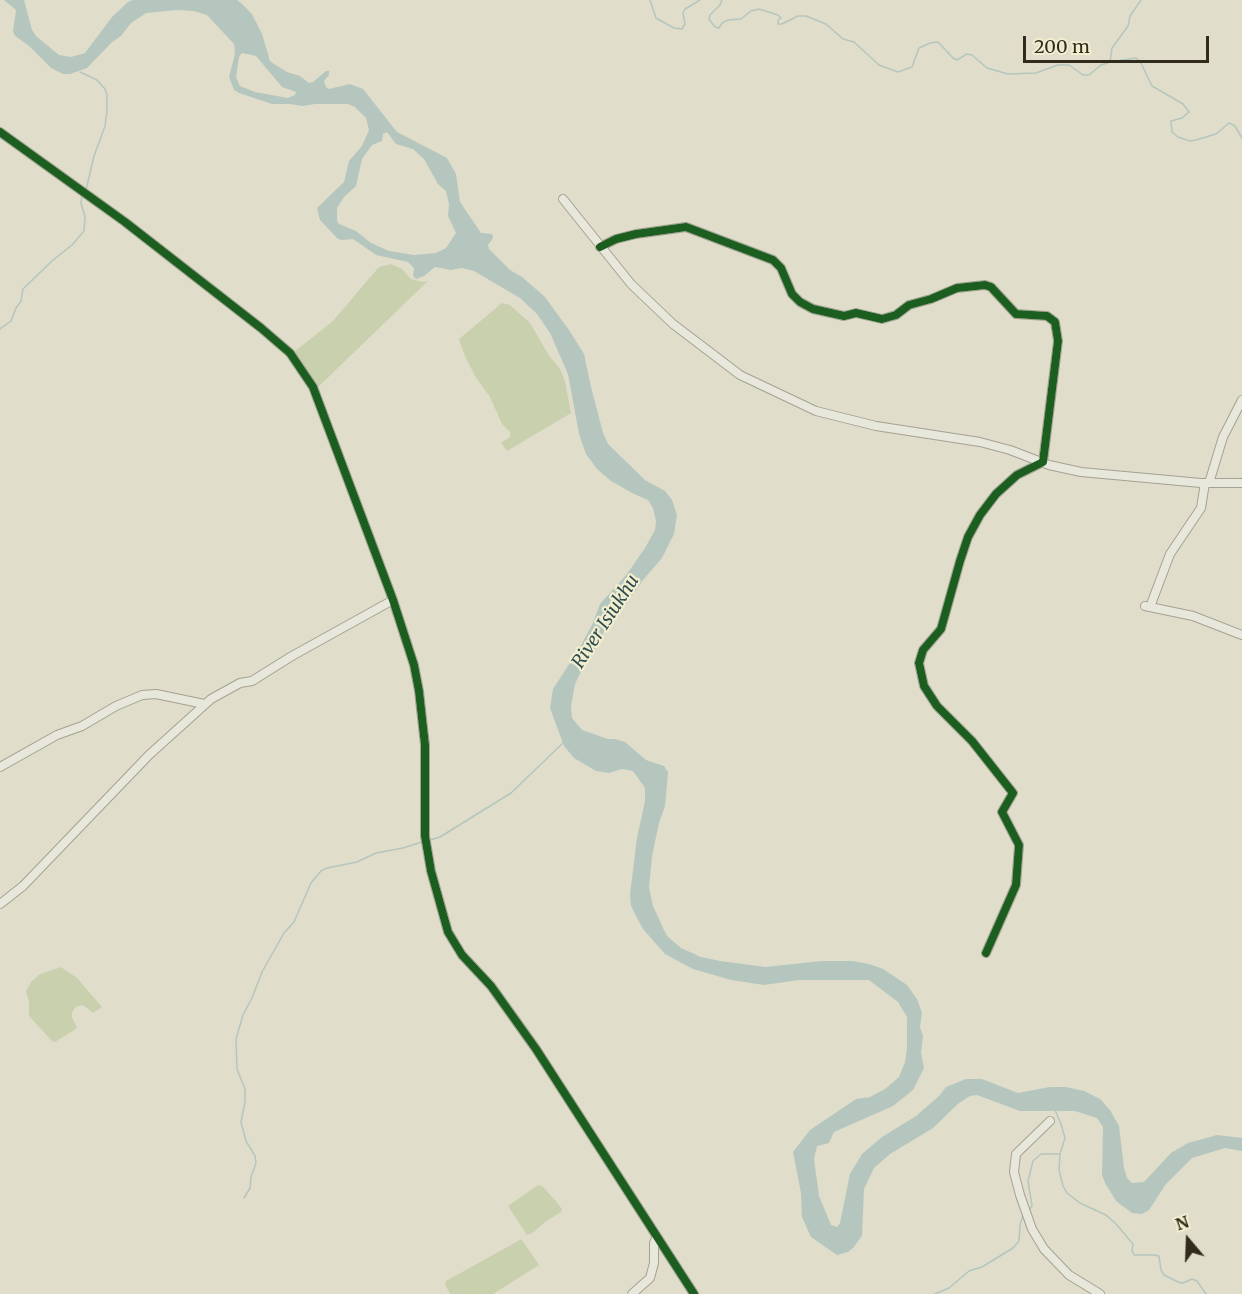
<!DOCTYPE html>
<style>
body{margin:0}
#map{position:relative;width:1242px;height:1294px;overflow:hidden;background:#e0ddca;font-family:Merriweather,serif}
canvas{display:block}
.north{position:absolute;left:1158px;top:1210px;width:60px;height:60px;-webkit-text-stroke:4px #f1edcf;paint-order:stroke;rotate:341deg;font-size:16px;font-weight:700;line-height:24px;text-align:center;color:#312b1d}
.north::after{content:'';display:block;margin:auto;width:21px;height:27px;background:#312b1d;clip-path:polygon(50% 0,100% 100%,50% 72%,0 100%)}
.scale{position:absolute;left:1023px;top:36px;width:186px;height:27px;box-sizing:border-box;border:3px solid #312b1d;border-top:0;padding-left:8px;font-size:18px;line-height:21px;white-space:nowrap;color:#312b1d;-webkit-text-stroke:4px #f1edcf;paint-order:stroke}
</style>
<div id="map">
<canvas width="1242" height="1294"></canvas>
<div class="north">N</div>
<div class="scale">200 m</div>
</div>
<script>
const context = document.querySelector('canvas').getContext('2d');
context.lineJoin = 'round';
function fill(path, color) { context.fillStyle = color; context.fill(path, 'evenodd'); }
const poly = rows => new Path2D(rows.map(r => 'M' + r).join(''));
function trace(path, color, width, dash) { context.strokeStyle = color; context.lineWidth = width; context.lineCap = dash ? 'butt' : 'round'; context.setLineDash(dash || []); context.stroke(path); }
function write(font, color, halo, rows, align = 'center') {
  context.font = font + ' Merriweather,serif'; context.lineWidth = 4.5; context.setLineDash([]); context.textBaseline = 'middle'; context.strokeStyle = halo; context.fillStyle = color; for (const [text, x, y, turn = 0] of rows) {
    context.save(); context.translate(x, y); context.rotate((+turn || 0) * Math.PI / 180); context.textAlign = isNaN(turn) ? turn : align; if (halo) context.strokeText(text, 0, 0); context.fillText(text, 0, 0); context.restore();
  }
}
fill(poly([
 [391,264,402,269,411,279,423,282,428,281,317,388,294,352,333,321,379,267],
 [502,303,510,305,530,323,548,354,560,369,565,381,571,413,507,451,501,443,510,437,510,432,502,424,490,397,475,376,464,354,459,339],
 [61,967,77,978,102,1007,93,1013,83,1005,75,1007,72,1013,72,1017,77,1028,55,1042,52,1041,29,1016,29,1002,26,991,31,982,40,974],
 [538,1185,542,1186,555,1200,562,1209,561,1212,545,1222,534,1232,527,1235,508,1206],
 [520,1240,522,1240,539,1265,493,1294,450,1294,445,1284,446,1281]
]), '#c9d0ad');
fill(poly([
 [4,0,24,0,32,30,36,36,59,55,71,57,85,53,112,17,128,2,133,0,237,0,241,3,252,14,262,34,270,61,274,64,287,72,300,76,309,83,313,82,326,71,329,71,329,75,324,81,326,87,329,89,350,84,363,89,397,132,447,158,456,174,460,202,481,233,492,234,493,238,488,245,489,249,510,270,522,277,545,297,569,330,584,354,591,387,603,433,608,444,645,480,665,491,672,500,677,515,674,534,662,558,643,580,621,611,608,624,595,649,587,659,575,684,571,706,572,718,582,730,608,739,615,739,625,742,646,760,664,766,668,772,665,806,659,823,652,856,649,888,653,906,663,928,667,936,681,948,701,957,720,961,765,967,822,961,853,961,869,964,883,969,907,985,917,999,922,1013,920,1027,923,1036,921,1053,924,1068,913,1090,893,1106,834,1132,829,1143,817,1146,814,1159,819,1196,831,1225,837,1227,840,1223,850,1174,862,1154,882,1137,916,1116,939,1096,946,1087,966,1079,982,1079,1018,1093,1050,1087,1066,1087,1084,1091,1100,1099,1110,1110,1119,1126,1124,1168,1127,1178,1132,1183,1144,1182,1171,1153,1188,1143,1199,1140,1217,1135,1242,1138,1242,1151,1225,1148,1192,1158,1166,1184,1149,1210,1142,1214,1132,1213,1116,1201,1105,1183,1102,1175,1103,1127,1097,1118,1075,1111,1020,1111,977,1095,970,1096,959,1103,933,1128,890,1154,874,1168,864,1189,862,1236,853,1248,848,1252,837,1255,811,1237,802,1217,801,1193,793,1152,810,1130,856,1099,870,1097,885,1089,899,1077,905,1062,907,1049,907,1017,898,1002,869,980,799,980,764,985,731,980,693,969,665,954,643,929,636,916,631,906,630,894,637,838,645,801,645,788,633,771,622,769,609,773,596,771,574,758,564,746,550,708,553,689,579,649,592,625,600,604,627,574,645,548,655,530,656,521,653,508,648,500,634,494,611,481,597,469,586,454,579,434,568,374,550,333,537,314,520,298,474,271,462,268,451,270,435,267,424,276,416,279,413,276,414,268,408,262,376,255,353,239,342,240,338,239,320,220,317,208,344,182,349,161,362,146,369,130,366,118,355,107,348,104,315,104,303,106,290,104,272,104,239,93,234,90,229,77,235,54,234,44,207,15,194,11,177,10,146,13,131,23,121,36,112,42,87,68,70,74,63,74,51,68,28,45,15,36,13,31,16,10],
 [242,53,256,56,282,87,296,92,295,95,288,98,255,92,240,86,236,77,239,57],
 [387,132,396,144,413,149,424,159,438,184,446,191,449,204,448,216,456,233,446,248,436,253,414,255,389,251,371,243,356,231,339,224,337,221,337,208,344,197,356,186,362,159,372,145,382,141,383,134]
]), '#b5c6be');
trace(poly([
 [650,0,656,18,674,28,682,29,685,24,683,13,685,9,700,0],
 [722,0,720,5,710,15,709,19,715,27,719,28,722,23,728,20,741,19,751,11,759,9,778,15,781,18,778,20,778,24,782,24,798,16,806,16,826,24,843,39,854,42,879,65,898,72,912,67,919,48,930,43,938,42,953,58,957,60,967,54,972,55,987,68,1008,74,1036,73,1058,65,1069,65,1083,75,1089,75,1101,65,1110,62,1136,58,1140,61,1152,86,1183,104,1189,112,1182,118,1171,121,1172,132,1178,137,1190,141,1196,140,1216,134,1229,123,1235,126,1242,138],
 [1110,62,1112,48,1128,26,1130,16,1141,0],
 [80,72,97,80,105,89,107,95,107,111,105,126,94,156,86,190],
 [0,329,11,321,16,308,21,301,23,289,52,261,72,245,84,231,85,217,81,203,82,196],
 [430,840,440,837,511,793,563,743],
 [1055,1110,1061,1124,1065,1138,1060,1154,1059,1170,1063,1186,1067,1193,1080,1203,1106,1215,1116,1224,1133,1244,1132,1251,1134,1255,1153,1255,1159,1256,1161,1270,1164,1275,1178,1282,1183,1283,1192,1279,1197,1281,1206,1294],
 [244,1198,250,1188,251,1177,256,1163,255,1156,246,1141,241,1122,245,1102,245,1089,237,1069,236,1039,243,1015,252,998,262,972,284,933,294,922,311,883,321,871,327,868,357,862,376,853,403,848,422,842],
 [1029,1210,1032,1206,1028,1181,1033,1161,1041,1154,1059,1154],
 [935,1294,949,1288,969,1271,982,1267,1013,1248,1019,1241,1020,1225,1023,1215]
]), '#b5c6be', 1.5);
const minor = poly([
 [0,132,125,222,261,328,290,353,313,387,393,600,414,665,419,691,425,745,425,836,431,871,448,932,462,955,491,986,536,1049,694,1294],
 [563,199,631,284,673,324,740,375,816,411,876,426,980,442,1010,450,1049,465,1081,472,1201,483,1242,483],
 [600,247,616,239,636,234,686,227,773,260,781,268,792,294,800,302,813,309,844,316,856,313,882,319,896,315,909,305,931,299,957,288,985,285,991,287,1016,314,1047,316,1055,322,1058,341,1043,462,1017,475,996,494,980,515,968,537,960,561,941,629,923,650,919,663,924,686,937,706,972,741,1013,793,1002,812,1019,845,1016,885,986,953],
 [1209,483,1223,437,1242,400],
 [1145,606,1193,616,1242,635],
 [1150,607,1170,554,1201,508,1205,483],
 [0,767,57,735,82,726,116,706,142,695,156,694,204,704],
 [0,904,23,886,149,755,211,699,240,683,252,681,292,656,393,600],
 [1050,1121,1016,1154,1014,1172,1020,1195,1032,1229,1044,1249,1069,1275,1100,1294],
 [632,1294,650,1278,654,1263,654,1243,656,1238]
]);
trace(minor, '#a5a193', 10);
trace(minor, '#e8e7db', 8);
trace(poly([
 [0,132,125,222,261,328,290,353,313,387,393,600,414,665,419,691,425,745,425,836,431,871,448,932,462,955,491,986,536,1049,694,1294],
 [600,247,616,239,636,234,686,227,773,260,781,268,792,294,800,302,813,309,844,316,856,313,882,319,896,315,909,305,931,299,957,288,985,285,991,287,1016,314,1047,316,1055,322,1058,341,1043,462,1017,475,996,494,980,515,968,537,960,561,941,629,923,650,919,663,924,686,937,706,972,741,1013,793,1002,812,1019,845,1016,885,986,953]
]), '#1b5e20', 8);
write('italic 18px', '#2e4c50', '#f1edcf', [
 ["River Isiukhu",606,622,-57]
]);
</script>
